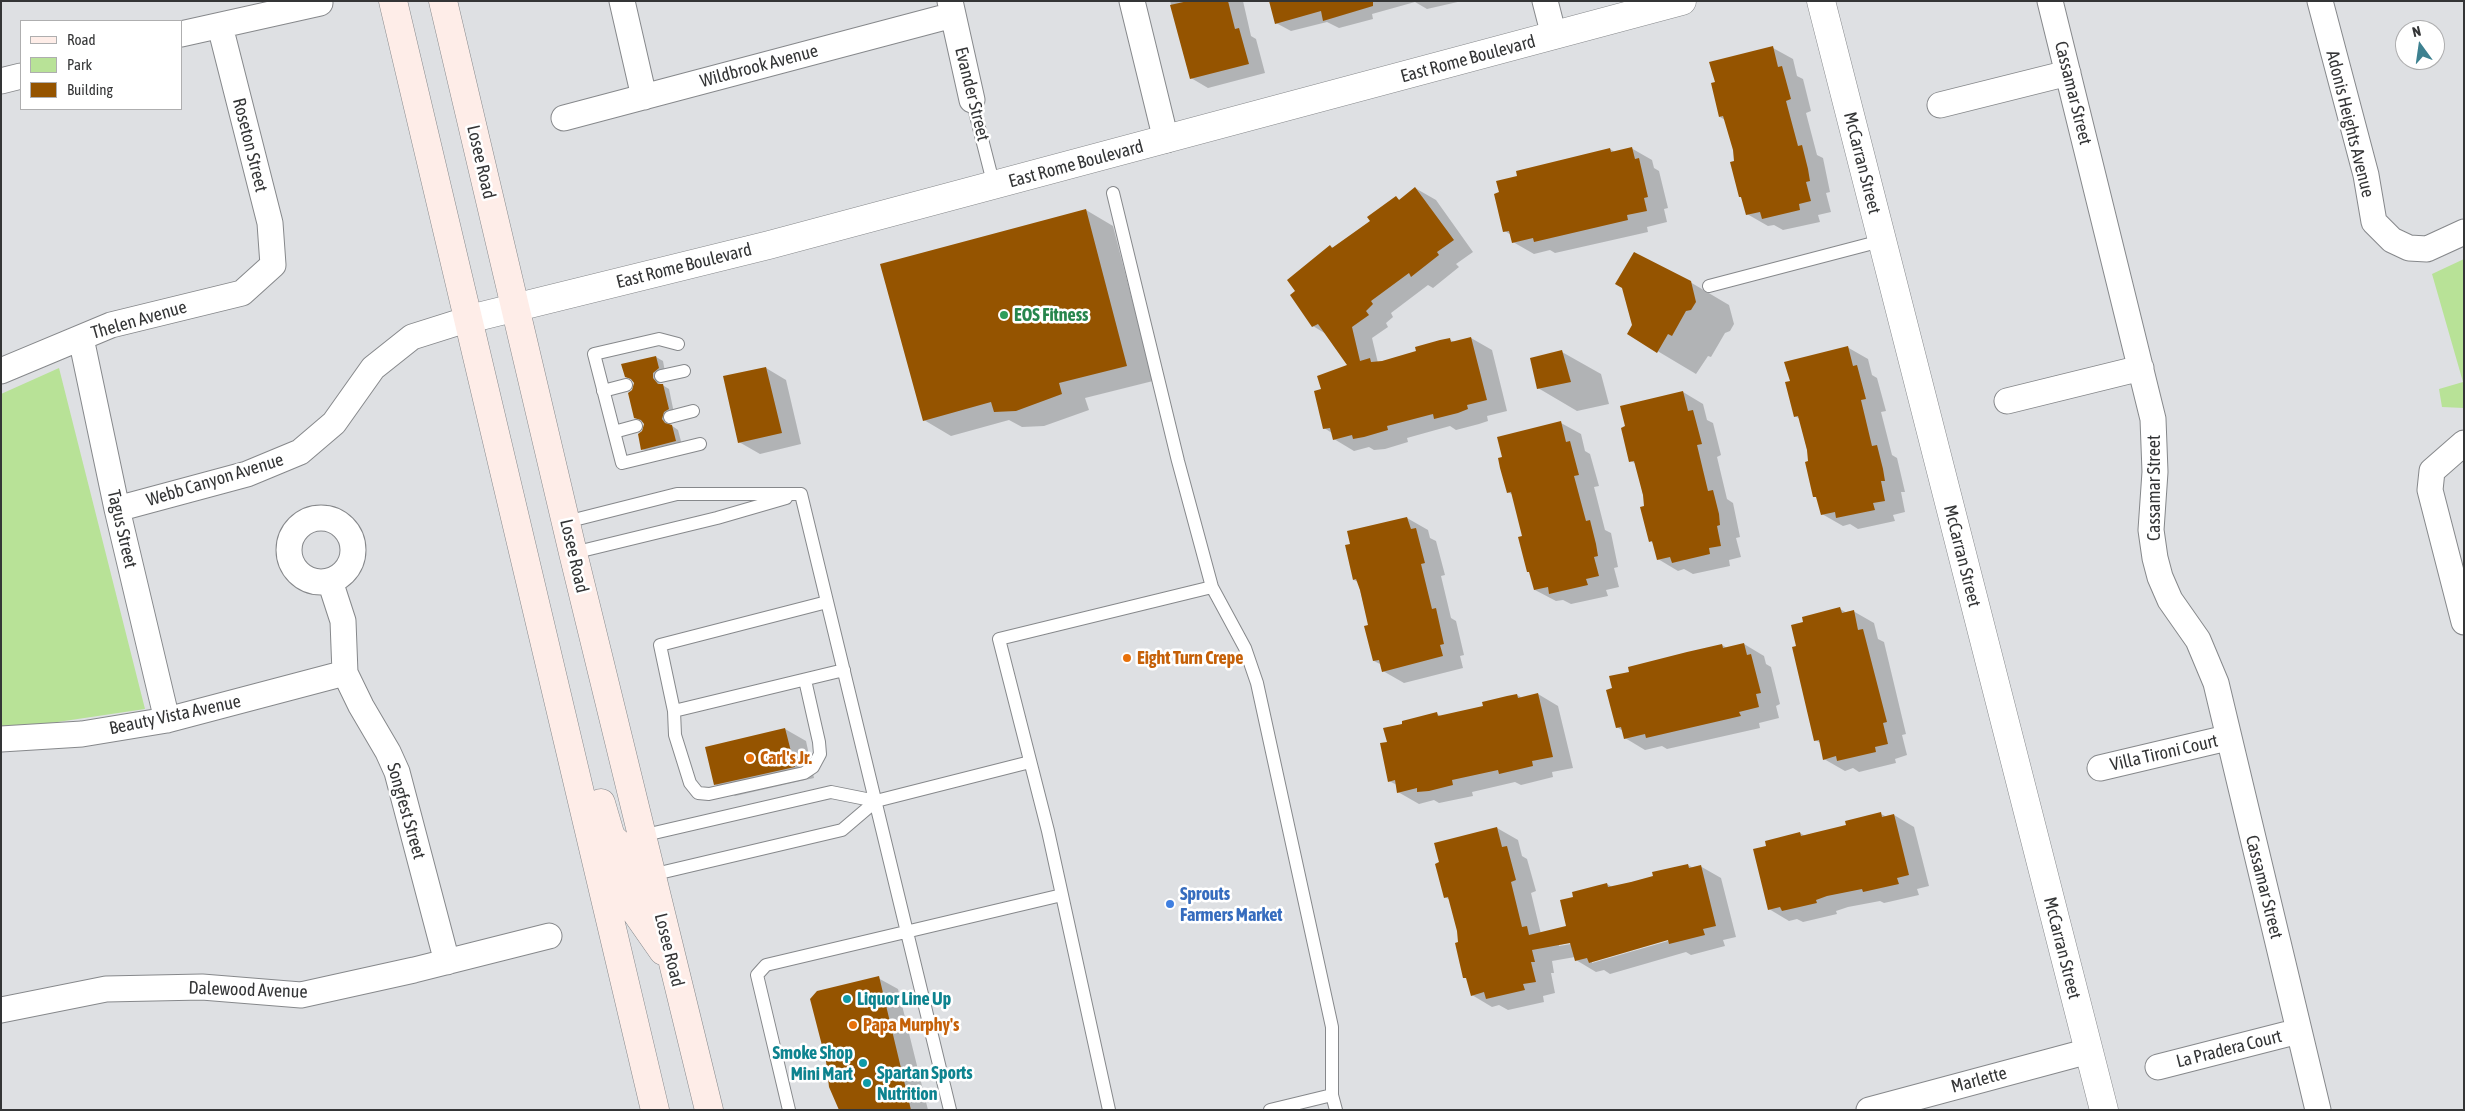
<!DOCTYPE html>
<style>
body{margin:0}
#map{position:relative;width:2465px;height:1111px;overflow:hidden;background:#dee0e3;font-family:"Asap Condensed",sans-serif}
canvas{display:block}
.frame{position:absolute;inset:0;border:2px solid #343536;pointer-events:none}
.legend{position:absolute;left:20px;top:20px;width:162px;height:90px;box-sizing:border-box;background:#fff;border:1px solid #aeaeaf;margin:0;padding:6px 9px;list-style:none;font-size:15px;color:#343536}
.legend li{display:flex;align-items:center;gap:10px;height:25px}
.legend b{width:25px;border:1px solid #aeaeaf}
.north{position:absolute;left:2395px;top:20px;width:50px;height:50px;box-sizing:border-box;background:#fff;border:1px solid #aeaeaf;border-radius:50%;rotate:346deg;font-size:14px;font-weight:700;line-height:20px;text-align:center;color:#343536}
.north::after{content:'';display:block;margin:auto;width:18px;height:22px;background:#3d8190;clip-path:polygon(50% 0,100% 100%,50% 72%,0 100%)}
</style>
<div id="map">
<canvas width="2465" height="1111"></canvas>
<div class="frame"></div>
<ul class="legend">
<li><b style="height:6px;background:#feede8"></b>Road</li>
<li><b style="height:14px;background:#b8e297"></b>Park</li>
<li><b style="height:14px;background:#955400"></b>Building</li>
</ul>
<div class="north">N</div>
</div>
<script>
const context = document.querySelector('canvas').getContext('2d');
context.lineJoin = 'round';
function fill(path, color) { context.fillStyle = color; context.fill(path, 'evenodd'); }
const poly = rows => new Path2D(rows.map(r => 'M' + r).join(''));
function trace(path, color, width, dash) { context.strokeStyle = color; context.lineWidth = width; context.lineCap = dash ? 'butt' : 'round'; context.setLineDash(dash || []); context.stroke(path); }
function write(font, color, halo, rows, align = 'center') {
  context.font = font + ' "Asap Condensed",sans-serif'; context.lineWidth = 5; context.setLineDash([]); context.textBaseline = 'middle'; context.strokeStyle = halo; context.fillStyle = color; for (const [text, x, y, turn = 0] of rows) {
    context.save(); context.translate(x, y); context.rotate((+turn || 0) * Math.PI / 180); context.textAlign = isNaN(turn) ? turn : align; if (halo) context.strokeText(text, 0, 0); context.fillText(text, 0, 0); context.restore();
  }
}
fill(poly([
 [2464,259,2464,408,2442,407,2439,389,2463,382,2432,274],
 [59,368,145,709,44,724,1,728,1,394]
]), '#b8e297');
fill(poly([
 [1170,1,1243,1,1251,36,1256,39,1265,73,1208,88,1191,78],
 [1270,1,1462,1,1427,9,1415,2,1372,14,1373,19,1339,28,1327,22,1291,31,1276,23],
 [1773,48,1793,59,1797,76,1803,79,1811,111,1806,113,1817,155,1823,158,1830,192,1826,193,1831,212,1818,215,1820,222,1783,230,1774,225,1768,226,1747,214,1743,198,1740,197,1734,150,1725,120,1720,117],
 [1631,148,1652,160,1654,168,1659,171,1668,208,1664,209,1667,222,1647,227,1648,232,1555,253,1550,250,1534,254,1513,242,1511,235,1505,231,1519,177,1610,149,1615,152],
 [1415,188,1436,200,1473,252,1456,264,1459,267,1433,288,1428,285,1391,313,1393,317,1386,323,1388,327,1372,338,1378,363,1418,352,1450,340,1455,342,1471,338,1492,350,1507,411,1487,416,1488,421,1479,424,1456,430,1450,426,1407,438,1408,442,1385,449,1374,450,1369,447,1354,451,1334,439,1332,433,1324,428,1322,390,1349,366,1326,334,1313,326,1297,292,1330,246,1334,248,1371,221,1396,198,1400,200],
 [1086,210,1113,226,1153,381,1085,398,1089,410,1044,426,1022,427,1009,420,951,436,924,420],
 [1690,282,1729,305,1734,324,1730,331,1725,333,1711,357,1708,356,1696,374,1629,334,1634,325],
 [1847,347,1868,359,1872,375,1877,378,1886,411,1881,412,1892,455,1897,458,1905,492,1901,492,1905,512,1893,515,1895,521,1858,529,1850,524,1843,526,1822,514,1800,419,1795,416],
 [1562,352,1601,374,1609,404,1577,411,1538,388],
 [656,357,663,361,665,372,660,377,659,383,669,389,674,413,670,415,668,423,678,430,682,445,649,453,642,449,645,424,635,417,633,391,635,383,626,376],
 [766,368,786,380,801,444,760,454,739,442],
 [1683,392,1703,404,1707,420,1713,423,1721,455,1717,457,1727,499,1733,503,1740,537,1736,538,1741,557,1729,560,1730,566,1693,574,1684,569,1678,571,1658,559,1653,543,1650,541,1646,507,1636,464,1631,461],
 [1561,423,1581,434,1585,451,1590,454,1599,486,1594,487,1605,530,1611,533,1618,567,1614,568,1619,587,1606,590,1608,596,1571,604,1563,600,1556,601,1535,590,1531,573,1528,571,1523,537,1513,495,1508,492],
 [1407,518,1428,530,1430,538,1436,541,1445,575,1441,576,1451,618,1456,621,1464,655,1460,656,1463,668,1404,683,1383,671,1382,665,1374,661,1369,625,1358,582,1354,580],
 [1840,609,1847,613,1853,611,1874,623,1878,639,1884,642,1906,734,1902,735,1907,755,1895,759,1896,763,1859,772,1853,768,1845,771,1824,759,1821,743,1815,740,1797,647],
 [1744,644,1764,656,1766,664,1771,667,1780,704,1776,706,1779,718,1759,723,1760,728,1667,749,1662,746,1645,750,1625,738,1623,731,1617,727,1613,689,1631,673,1722,645,1727,648],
 [1538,694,1558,706,1573,768,1552,772,1553,777,1521,785,1515,782,1472,792,1473,796,1439,803,1434,800,1419,804,1398,792,1397,785,1389,781,1388,743,1404,725,1437,714,1442,717,1485,707,1517,695,1522,698],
 [785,729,806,741,814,778,735,796,715,784,707,748],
 [1881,814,1887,817,1894,815,1914,827,1929,886,1917,889,1919,895,1884,903,1880,901,1848,907,1836,911,1837,914,1803,922,1797,919,1789,921,1769,909,1768,847,1800,833,1805,836,1848,826],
 [1497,828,1518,840,1522,856,1527,859,1536,891,1531,893,1541,934,1568,927,1574,898,1607,884,1612,887,1654,877,1688,865,1693,868,1700,866,1721,878,1736,937,1723,940,1725,946,1691,955,1686,952,1610,974,1604,970,1596,972,1576,960,1575,957,1552,961,1554,973,1551,973,1555,993,1543,996,1544,1002,1508,1010,1499,1005,1492,1007,1472,995,1468,979,1464,977,1458,931,1450,900,1445,897],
 [1674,937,1675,939,1592,963,1592,960],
 [1576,941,1577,943,1559,946,1559,945],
 [878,978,898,989,928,1110,840,1110]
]), '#0003');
fill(poly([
 [1188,1,1228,1,1235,29,1239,28,1249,64,1190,79,1170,5],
 [1269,1,1373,1,1373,6,1323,21,1321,11,1275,24],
 [1773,46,1778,67,1782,66,1791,99,1786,101,1798,146,1802,145,1808,169,1810,181,1806,182,1811,201,1799,204,1800,210,1762,219,1760,212,1746,215,1741,197,1739,197,1730,162,1734,161,1733,150,1723,116,1719,117,1711,83,1715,82,1709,62],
 [1632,147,1635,159,1639,158,1648,197,1644,198,1647,211,1627,215,1628,220,1534,242,1533,238,1512,243,1509,231,1503,232,1494,194,1499,192,1496,181,1517,176,1516,171,1610,148,1611,152],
 [1415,187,1454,240,1437,252,1439,255,1411,277,1409,273,1371,301,1373,304,1366,311,1369,315,1352,327,1360,361,1370,358,1371,362,1382,361,1416,351,1415,347,1440,340,1450,338,1451,342,1471,337,1487,400,1467,405,1468,409,1458,413,1434,419,1433,414,1387,426,1388,430,1364,437,1353,439,1352,435,1333,440,1330,428,1323,429,1314,391,1321,389,1317,376,1347,365,1318,324,1312,327,1290,295,1295,291,1287,280,1330,245,1332,248,1370,221,1367,217,1396,196,1399,200],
 [1086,209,1127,366,1059,383,1062,394,1016,411,994,412,991,402,923,421,880,264],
 [1634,252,1691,281,1696,302,1691,310,1686,311,1672,336,1668,334,1657,353,1627,334,1632,325,1622,288,1615,284],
 [1848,346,1853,366,1857,365,1866,399,1861,400,1872,446,1877,445,1883,469,1885,481,1881,481,1885,501,1873,503,1875,510,1836,518,1835,512,1821,515,1816,497,1813,497,1805,462,1808,461,1807,450,1798,416,1794,417,1785,382,1790,381,1784,362],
 [1562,350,1571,382,1537,389,1530,358],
 [656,356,659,368,653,373,653,378,658,384,663,384,669,409,664,412,662,419,665,423,672,425,676,441,641,450,638,434,642,431,644,424,641,420,634,418,628,393,632,390,634,383,631,379,625,377,621,364],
 [766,367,782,433,738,443,723,376],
 [1683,391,1688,411,1693,410,1702,444,1697,445,1708,491,1713,490,1719,514,1720,525,1717,526,1721,546,1709,548,1710,554,1672,563,1670,557,1657,560,1652,541,1649,542,1640,507,1644,506,1643,495,1634,461,1629,462,1621,428,1625,426,1620,406],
 [1561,421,1566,442,1570,441,1579,475,1574,476,1586,521,1590,520,1596,544,1598,556,1594,557,1599,576,1586,579,1588,585,1549,594,1548,587,1534,590,1529,572,1527,572,1518,537,1522,536,1511,492,1507,493,1500,468,1498,458,1502,457,1497,437],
 [1407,517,1411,529,1416,528,1425,563,1421,564,1432,609,1436,608,1444,644,1440,645,1443,656,1382,672,1379,660,1373,661,1364,626,1368,625,1360,590,1356,579,1353,580,1345,545,1350,544,1347,531],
 [1840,607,1842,613,1854,610,1858,630,1863,629,1887,722,1883,723,1888,744,1875,747,1876,752,1837,761,1836,756,1823,760,1819,740,1814,741,1792,647,1796,646,1791,625,1803,622,1802,617],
 [1744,643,1747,655,1751,654,1761,693,1756,694,1759,707,1739,712,1741,716,1646,738,1645,734,1624,739,1621,727,1616,728,1606,690,1612,688,1609,676,1629,672,1628,667,1687,652,1722,644,1723,648],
 [1538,693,1553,757,1532,761,1533,766,1499,774,1498,770,1452,780,1453,785,1429,791,1417,792,1417,788,1397,793,1395,780,1388,782,1380,743,1387,742,1383,728,1402,724,1402,721,1437,712,1438,716,1483,706,1482,702,1507,696,1517,694,1518,698],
 [785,728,795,767,714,785,705,747],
 [1881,812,1882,817,1894,814,1909,875,1897,878,1899,884,1863,892,1862,889,1827,896,1816,900,1817,903,1782,911,1780,907,1768,910,1753,849,1766,846,1765,841,1800,832,1801,836,1813,833,1846,825,1845,821],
 [1497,827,1502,847,1507,846,1516,880,1511,882,1522,927,1527,926,1529,935,1566,926,1560,900,1573,897,1572,892,1607,883,1608,887,1631,882,1653,876,1652,872,1688,864,1689,868,1701,865,1716,926,1703,929,1705,935,1669,944,1668,940,1589,963,1587,958,1575,961,1570,943,1532,950,1535,962,1531,962,1536,982,1523,984,1525,990,1486,999,1484,992,1471,996,1466,978,1463,978,1455,943,1458,942,1457,931,1448,897,1444,898,1435,864,1439,862,1434,843],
 [879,976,911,1110,839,1110,829,1087,826,1061,810,999,817,991]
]), '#955400');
const service = poly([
 [972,100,994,186],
 [1709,286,1881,241],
 [678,344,659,339,594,354,622,463,700,444],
 [661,376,684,371],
 [603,391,626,385],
 [670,417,693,411],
 [614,432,636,426],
 [801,494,950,1110],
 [566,522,677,494,801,494],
 [573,553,717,518,786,498],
 [1212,587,1245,648,1257,683,1332,1027,1332,1095],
 [805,680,819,742,820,754,813,767,804,773,709,794,698,793,690,783,675,735,674,711,660,645,827,602],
 [674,711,844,670],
 [641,836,831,792,876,801,1030,762],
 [651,875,842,830,876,801],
 [789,1110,757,975,766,965,1062,895],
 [1109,1110,1048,831,999,639,1212,587,1178,461,1113,193],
 [1270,1110,1332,1095,1336,1110]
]);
const minor = poly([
 [622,1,644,97],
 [950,1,972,100],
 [1132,1,1166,140],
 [1545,1,1554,36],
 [2050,1,2153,419,2155,472,2151,530,2155,558,2160,577,2170,600,2198,640,2216,683,2318,1110],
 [2320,1,2366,175,2374,222,2392,240,2409,248,2427,249,2464,232],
 [181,34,320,3],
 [1,81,21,76],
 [1940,105,2068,73],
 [564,118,953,15],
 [81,338,117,509,167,720],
 [1,371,111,325,242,293,273,265,270,223,220,26],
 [2007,401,2141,368],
 [2464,443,2432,471,2430,490,2464,622],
 [117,509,247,474,300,452,334,423,373,368,412,337,469,319],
 '289 550a32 32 0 1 1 64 0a32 32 0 1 1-64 0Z',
 [330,581,343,621,345,673,361,706,388,752,397,772,447,962],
 [1,739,82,734,167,720,345,673],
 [2100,768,2227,738],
 [1,1010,106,989,202,987,301,995,414,970,549,936],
 [2158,1067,2299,1031],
 [1869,1110,2089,1051]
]);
const tertiary = poly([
 [1821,1,2104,1110],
 [469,319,769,245,1682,1]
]);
const secondary = poly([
 [393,1,655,1110],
 [443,1,573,553,709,1110],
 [601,803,611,837,651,875],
 [599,852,624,882,633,908,663,951]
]);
trace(service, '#86888b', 14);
trace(minor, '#86888b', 27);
trace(tertiary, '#86888b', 29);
trace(secondary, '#86888b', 29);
trace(service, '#fff', 12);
trace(minor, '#fff', 25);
trace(tertiary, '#fff', 28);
trace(secondary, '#feede8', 28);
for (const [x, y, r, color] of [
 [1004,315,5,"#2e9e5b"],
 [1127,658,5,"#e8710a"],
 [750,758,5,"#e8710a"],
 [1170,904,5,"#3f7fe0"],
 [847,999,5,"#0f9aa8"],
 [853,1025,5,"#e8710a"],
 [863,1063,5,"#0f9aa8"],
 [867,1083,5,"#0f9aa8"]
]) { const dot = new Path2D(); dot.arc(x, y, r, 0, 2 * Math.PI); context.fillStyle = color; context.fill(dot); trace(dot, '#fff', 2); }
write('18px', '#343536', '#fff', [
 ["East Rome Boulevard",1468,59,-15],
 ["Wildbrook Avenue",759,66,-15],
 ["Cassamar Street",2073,93,76],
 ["Evander Street",972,94,76],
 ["Adonis Heights Avenue",2350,124,76],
 ["Roseton Street",250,145,76],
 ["Losee Road",481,162,77],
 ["McCarran Street",1862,163,76],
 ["East Rome Boulevard",1076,164,-15],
 ["East Rome Boulevard",684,266,-14],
 ["Thelen Avenue",139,320,-16],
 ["Webb Canyon Avenue",215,480,-17],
 ["Cassamar Street",2154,488,-90],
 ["Tagus Street",122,529,77],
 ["Losee Road",574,556,77],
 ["McCarran Street",1962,556,76],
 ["Beauty Vista Avenue",175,715,-12],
 ["Villa Tironi Court",2164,753,-13],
 ["Songfest Street",406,811,74],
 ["Cassamar Street",2264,887,76],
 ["McCarran Street",2062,948,76],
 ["Losee Road",669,950,76],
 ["Dalewood Avenue",248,990,2],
 ["La Pradera Court",2229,1049,-14],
 ["Marlette",1979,1080,-15]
]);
write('bold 18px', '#27864d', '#fff', [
 ["EOS Fitness",1014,315]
], 'left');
write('bold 18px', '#c56008', '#fff', [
 ["Eight Turn Crepe",1137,658],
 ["Carl's Jr.",760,758],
 ["Papa Murphy's",863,1025]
], 'left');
write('bold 18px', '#366cbe', '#fff', [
 ["Sprouts",1180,894],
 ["Farmers Market",1180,915]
], 'left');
write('bold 18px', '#0d838f', '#fff', [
 ["Liquor Line Up",857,999],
 ["Smoke Shop",853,1053,"right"],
 ["Mini Mart",853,1074,"right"],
 ["Spartan Sports",877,1073],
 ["Nutrition",877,1094]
], 'left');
</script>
